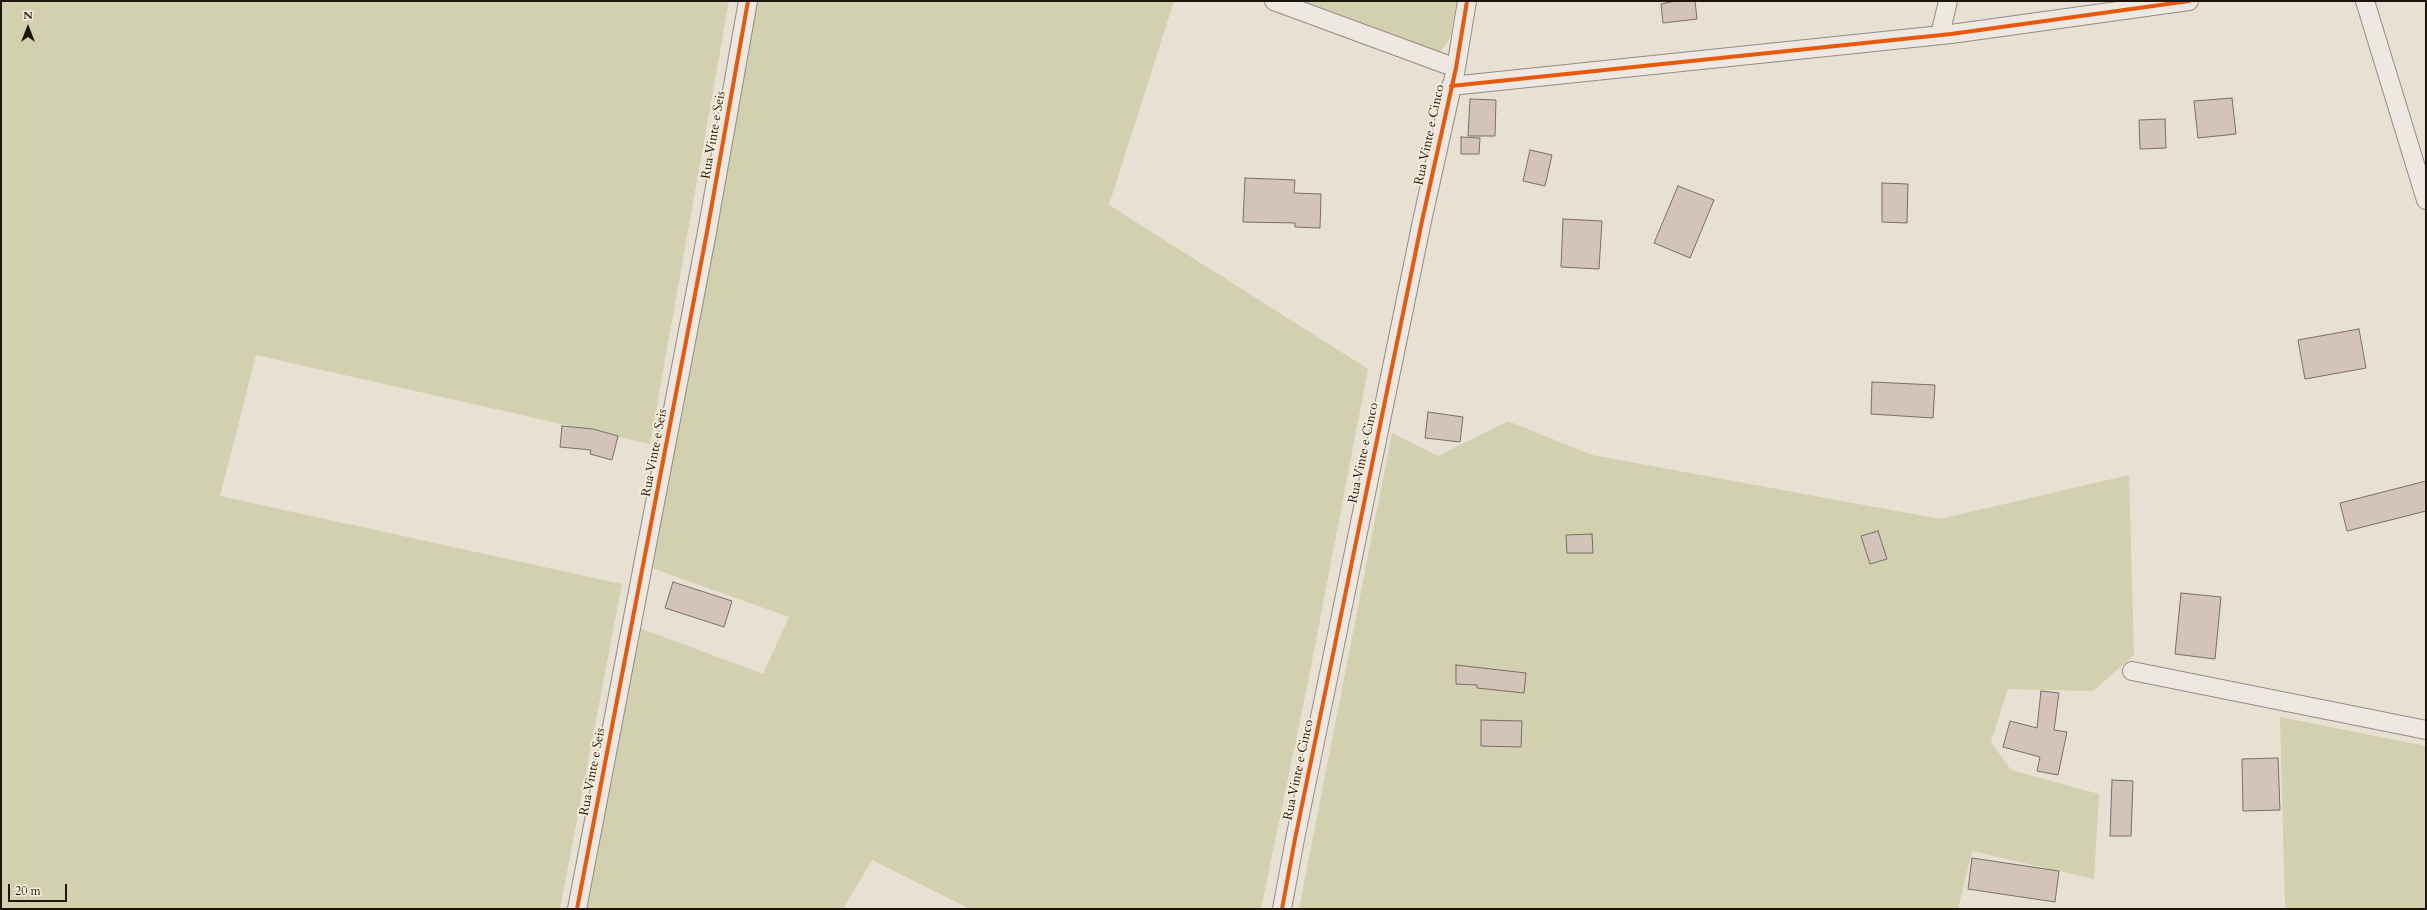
<!DOCTYPE html>
<style>
body{margin:0}
#map{position:relative;width:2427px;height:910px;overflow:hidden;background:#e8e0d2;font-family:Cardo,serif}
canvas{display:block}
.frame{position:absolute;inset:0;border:2px solid #1f140a;pointer-events:none}
.north{position:absolute;left:8px;top:8px;width:40px;height:40px;-webkit-text-stroke:3px #f7eddb;paint-order:stroke;rotate:0deg;font-size:11px;font-weight:700;line-height:16px;text-align:center;color:#1f140a}
.north::after{content:'';display:block;margin:auto;width:14px;height:18px;background:#1f140a;clip-path:polygon(50% 0,100% 100%,50% 72%,0 100%)}
.scale{position:absolute;left:8px;top:884px;width:59px;height:18px;box-sizing:border-box;border:2px solid #1f140a;border-top:0;padding-left:5px;font-size:12px;line-height:14px;white-space:nowrap;color:#1f140a;-webkit-text-stroke:3px #f7eddb;paint-order:stroke}
</style>
<div id="map">
<canvas width="2427" height="910"></canvas>
<div class="frame"></div>
<div class="north">N</div>
<div class="scale">20 m</div>
</div>
<script>
const context = document.querySelector('canvas').getContext('2d');
context.lineJoin = 'round';
function fill(path, color) { context.fillStyle = color; context.fill(path, 'evenodd'); }
const poly = rows => new Path2D(rows.map(r => 'M' + r).join(''));
function trace(path, color, width, dash) { context.strokeStyle = color; context.lineWidth = width; context.lineCap = dash ? 'butt' : 'round'; context.setLineDash(dash || []); context.stroke(path); }
function write(font, color, halo, rows, align = 'center') {
  context.font = font + ' Cardo,serif'; context.lineWidth = 3.5; context.setLineDash([]); context.textBaseline = 'middle'; context.strokeStyle = halo; context.fillStyle = color; for (const [text, x, y, turn = 0] of rows) {
    context.save(); context.translate(x, y); context.rotate((+turn || 0) * Math.PI / 180); context.textAlign = isNaN(turn) ? turn : align; if (halo) context.strokeText(text, 0, 0); context.fillText(text, 0, 0); context.restore();
  }
}
fill(poly([
 [1,1,729,1,650,444,256,355,220,496,622,584,560,909,1,909],
 [749,1,1174,1,1109,205,1368,369,1309,677,1261,909,970,909,872,860,843,909,583,909,637,627,763,674,789,617,646,566],
 [1288,1,1457,1,1450,38,1439,54],
 [1508,421,1592,455,1940,519,2129,475,2134,655,2093,691,2008,689,1991,742,2011,770,2099,794,2094,879,1972,851,1958,909,1299,909,1392,433,1438,456],
 [2280,717,2426,746,2426,909,2285,909]
]), '#d1d0af');
const building = poly([
 [1676,1,1695,1,1697,19,1663,23,1661,4,1676,1],
 [2232,98,2236,134,2198,138,2194,101,2232,98],
 [1470,99,1496,100,1495,136,1468,136,1470,99],
 [2165,119,2166,148,2140,149,2139,120,2165,119],
 [1461,137,1480,138,1479,154,1461,154,1461,137],
 [1530,150,1552,155,1545,186,1523,181,1530,150],
 [1245,178,1295,180,1294,193,1321,194,1320,228,1295,227,1295,223,1243,222,1245,178],
 [1882,183,1908,184,1907,223,1882,222,1882,183],
 [1678,186,1714,200,1690,258,1654,243,1678,186],
 [1563,219,1602,221,1599,269,1561,267,1563,219],
 [2359,329,2366,368,2305,379,2298,340,2359,329],
 [1872,382,1935,385,1933,418,1871,414,1872,382],
 [1428,412,1463,417,1460,442,1425,438,1428,412],
 [562,426,593,429,618,436,612,460,590,454,591,450,560,447,562,426],
 [2426,481,2426,511,2347,531,2340,503,2426,481],
 [1878,531,1887,559,1870,564,1861,536,1878,531],
 [1592,534,1593,553,1567,553,1566,535,1592,534],
 [673,582,732,601,724,627,665,608,673,582],
 [2181,593,2221,597,2215,659,2175,654,2181,593],
 [1456,665,1526,673,1524,693,1477,688,1477,685,1456,684,1456,665],
 [2041,691,2059,693,2054,730,2067,732,2058,775,2037,771,2040,757,2003,747,2010,721,2037,728,2041,691],
 [1481,720,1522,721,1521,747,1481,746,1481,720],
 [2278,758,2280,810,2243,811,2242,759,2278,758],
 [2112,780,2133,781,2131,836,2110,836,2112,780],
 [1972,858,2059,871,2055,902,1968,889,1972,858]
]);
fill(building, '#d4c3b8');
trace(building, '#767068', 1);
const minor = poly([
 [1274,1,1456,68],
 [2365,1,2426,200],
 [1940,35,1948,1],
 [1451,86,1951,34,2189,1],
 [2132,671,2426,730],
 [577,909,707,232,748,1],
 [1282,909,1295,839,1422,221,1456,68,1467,1]
]);
trace(minor, '#928c83', 20);
trace(minor, '#ede8e1', 18);
trace(poly([
 [1451,86,1951,34,2189,1],
 [577,909,707,232,748,1],
 [1282,909,1295,839,1422,221,1456,68,1467,1]
]), '#e8590c', 4);
write('13px', '#1f140a', '#f7eddb', [
 ["Rua Vinte e Seis",714,135,-80],
 ["Rua Vinte e Cinco",1430,135,-78],
 ["Rua Vinte e Seis",655,453,-79],
 ["Rua Vinte e Cinco",1364,453,-78],
 ["Rua Vinte e Cinco",1299,770,-78],
 ["Rua Vinte e Seis",593,772,-79]
]);
</script>
